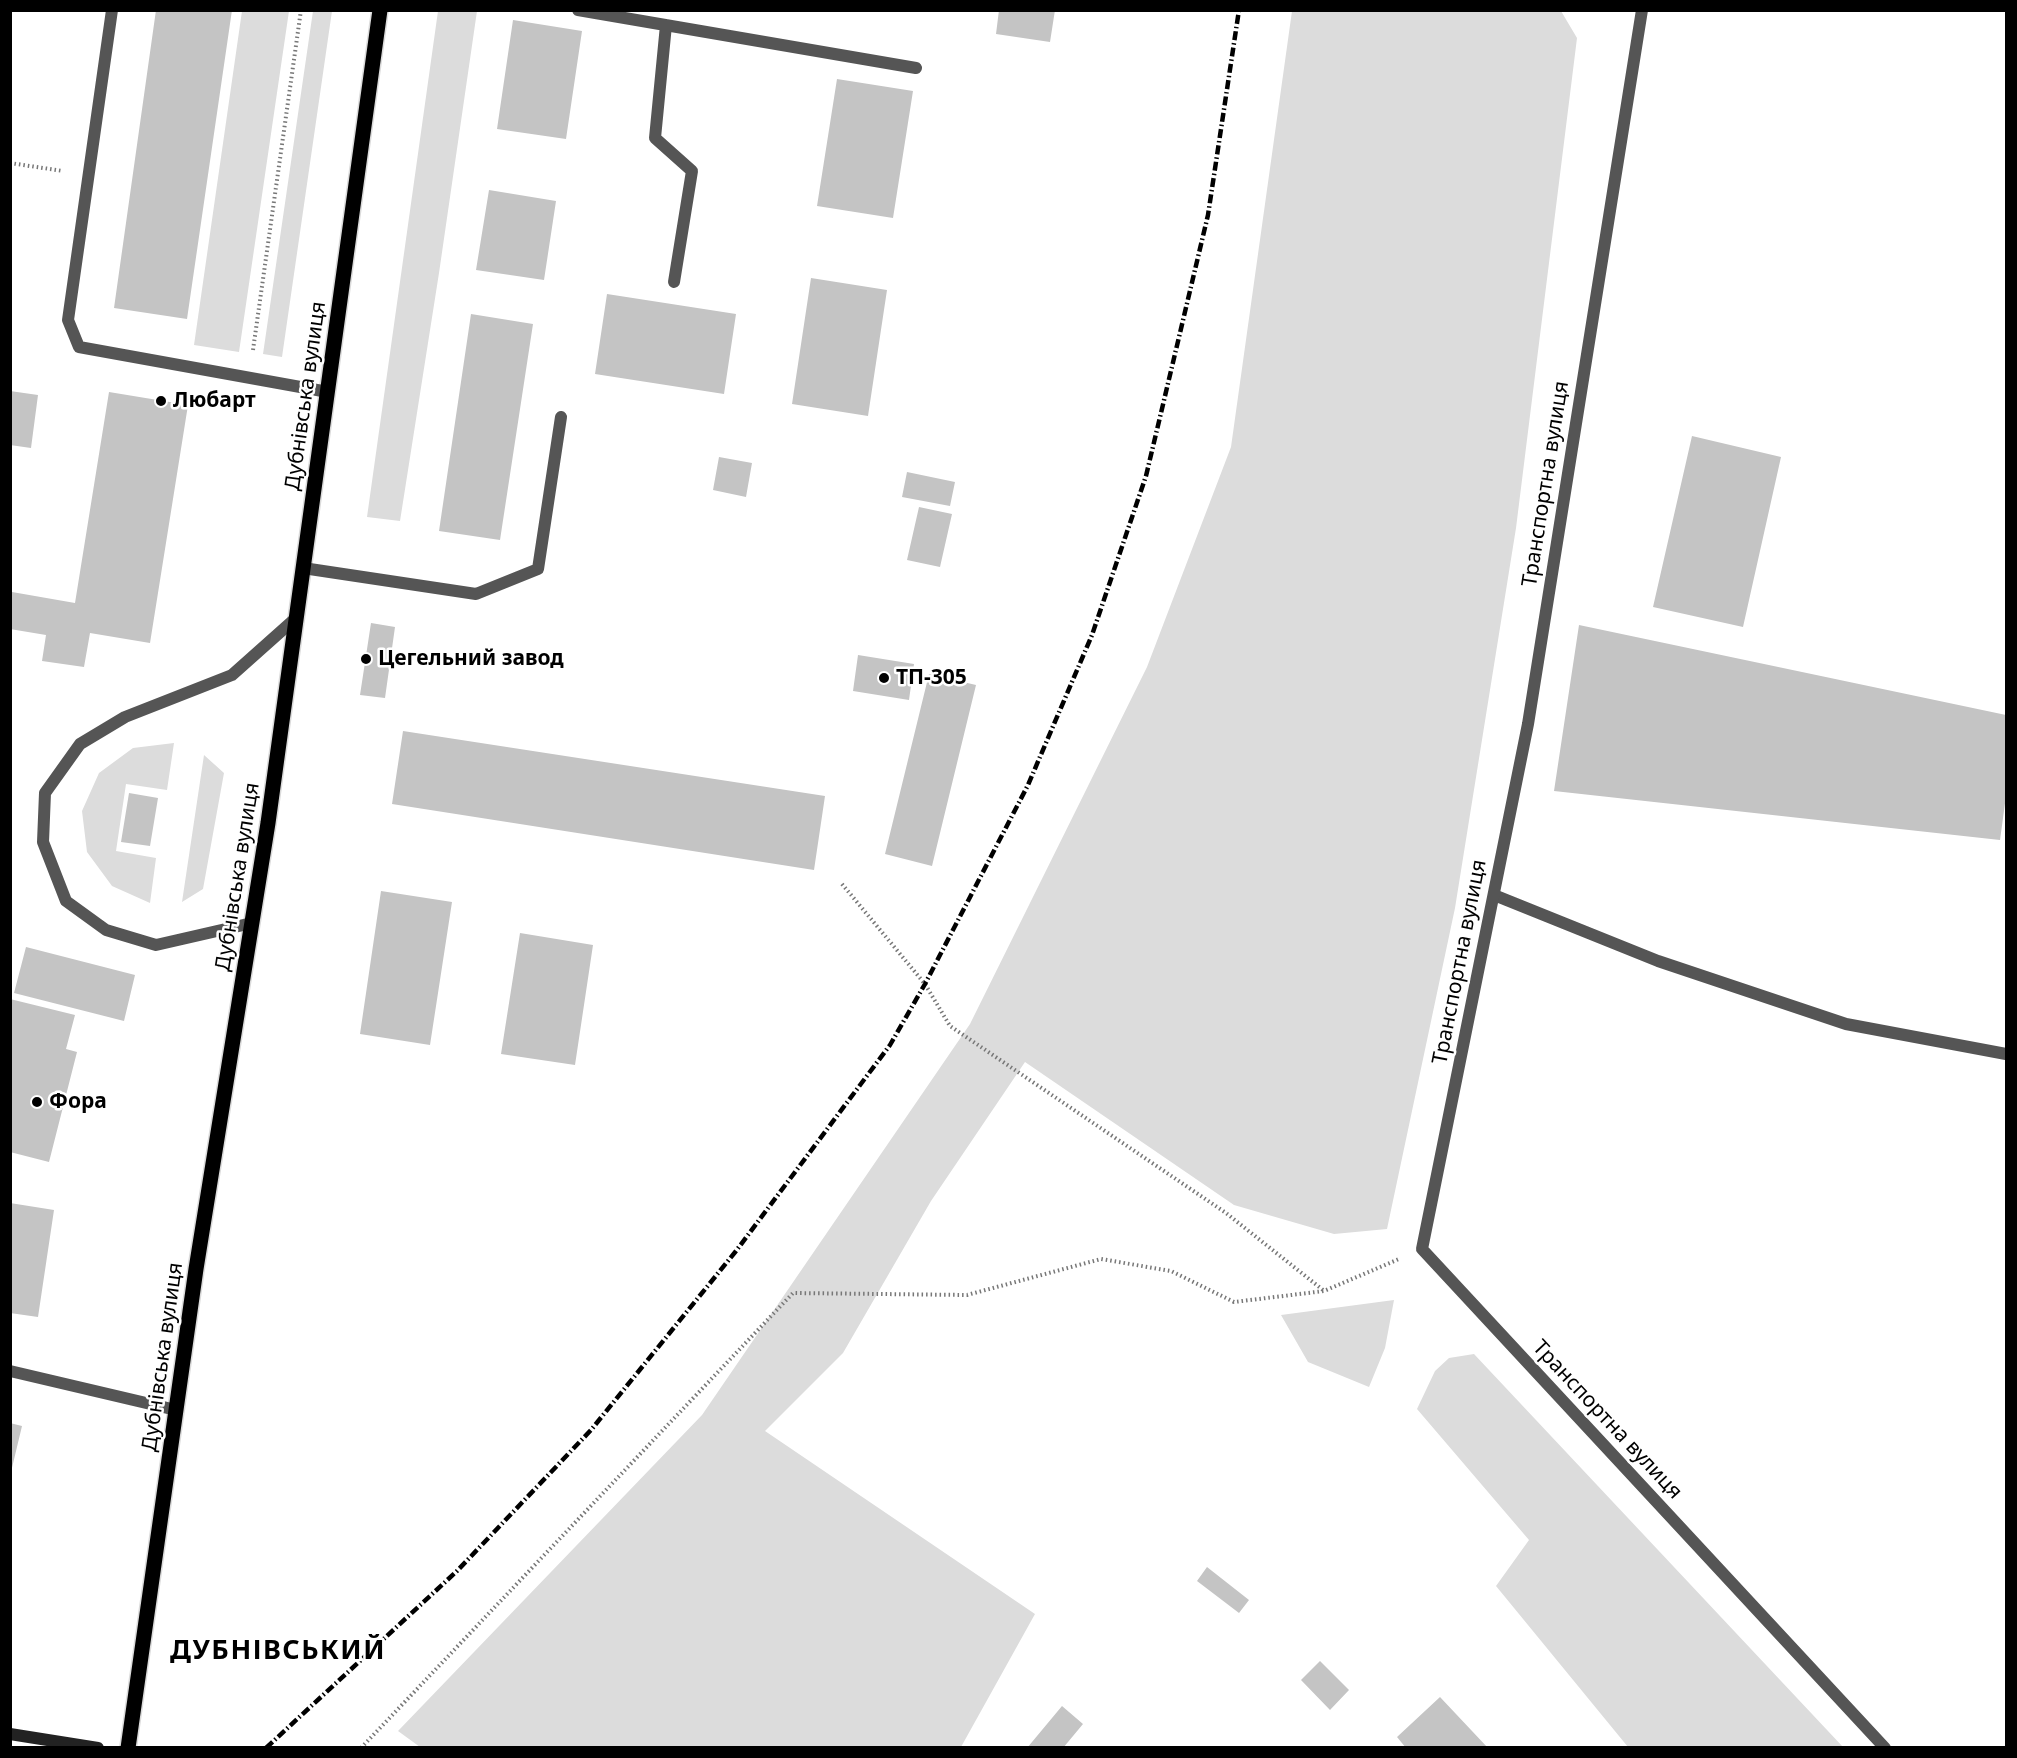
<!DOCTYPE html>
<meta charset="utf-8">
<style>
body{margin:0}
#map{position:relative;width:2017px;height:1758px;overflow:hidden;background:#fff;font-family:"Noto Sans",sans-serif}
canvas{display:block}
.frame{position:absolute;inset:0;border:12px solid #000;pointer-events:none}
</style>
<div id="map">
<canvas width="2017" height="1758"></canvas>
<div class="frame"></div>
</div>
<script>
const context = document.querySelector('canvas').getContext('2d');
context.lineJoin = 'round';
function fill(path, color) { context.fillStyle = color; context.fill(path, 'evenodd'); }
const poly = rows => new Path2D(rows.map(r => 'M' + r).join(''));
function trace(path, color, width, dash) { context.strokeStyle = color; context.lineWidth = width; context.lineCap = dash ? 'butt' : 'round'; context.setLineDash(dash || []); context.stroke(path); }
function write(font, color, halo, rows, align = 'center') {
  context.font = font + ' "Noto Sans",sans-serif'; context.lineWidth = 5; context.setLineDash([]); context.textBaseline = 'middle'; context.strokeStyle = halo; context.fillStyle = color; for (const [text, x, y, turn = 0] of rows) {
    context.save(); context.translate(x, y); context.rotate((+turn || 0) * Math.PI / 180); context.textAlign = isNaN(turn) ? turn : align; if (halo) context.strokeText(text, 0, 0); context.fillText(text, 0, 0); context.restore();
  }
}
fill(poly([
 [242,11,289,11,239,352,194,345],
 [313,11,332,11,282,357,263,354],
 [438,11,477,11,439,273,400,521,367,517],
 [1292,11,1561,11,1577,38,1516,528,1455,908,1387,1229,1334,1234,1234,1205,1025,1062,931,1201,843,1353,765,1431,1035,1614,961,1747,420,1747,398,1731,702,1415,970,1024,1147,667,1231,447],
 [174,743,167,790,126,784,116,851,156,858,150,903,112,886,87,852,82,811,99,773,133,748],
 [204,755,224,773,203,889,182,902],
 [1394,1300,1385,1348,1369,1387,1308,1362,1281,1315],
 [1474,1354,1843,1747,1628,1747,1496,1586,1529,1540,1417,1409,1435,1371,1449,1358]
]), '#dcdcdc');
fill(poly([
 [156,10,232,10,187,319,114,308],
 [999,10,1055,10,1050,42,996,34],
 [513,20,582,31,566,139,497,129],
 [837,79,913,91,893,218,817,206],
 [489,190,556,201,544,280,476,270],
 [811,278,887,290,868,416,792,404],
 [607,294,736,314,724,394,595,374],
 [471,314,533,324,500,540,439,531],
 [10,391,38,395,31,448,10,445],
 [109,392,188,405,150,643,90,633,84,667,42,661,46,635,10,629,12,592,75,603],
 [1692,436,1781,457,1743,627,1653,607],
 [719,457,752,463,746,497,713,490],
 [907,472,955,482,950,506,902,497],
 [919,507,952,514,940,567,907,560],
 [371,623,395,627,385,698,360,695],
 [1579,625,2006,715,2006,796,2000,840,1554,791],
 [858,655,914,664,909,700,853,691],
 [929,674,976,685,932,866,885,854],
 [403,731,825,796,814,870,392,804],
 [129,793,158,798,150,846,121,842],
 [381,891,452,902,430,1045,360,1034],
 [520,933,593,945,575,1065,501,1054],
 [26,947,135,975,124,1021,14,993],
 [10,999,75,1015,66,1049,77,1052,49,1162,10,1152],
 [10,1203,54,1210,38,1317,10,1313],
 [10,1423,22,1426,11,1472,10,1471],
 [1207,1567,1249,1600,1239,1613,1197,1581],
 [1320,1661,1349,1690,1330,1710,1301,1680],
 [1440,1697,1488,1748,1406,1748,1397,1737],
 [1062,1706,1083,1724,1063,1748,1027,1748]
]), '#c4c4c4');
const primary = poly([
 [128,1748,196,1269,268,823,380,10]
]);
trace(primary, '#dbdbdb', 18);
trace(poly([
 [10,163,63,171],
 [253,350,301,10],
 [842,884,925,984,950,1026,1226,1213,1323,1290],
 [361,1748,793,1293,967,1295,1101,1259,1171,1271,1234,1302,1324,1291,1399,1259]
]), '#777', 4, [1.5, 3]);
trace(poly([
 [112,10,68,320,79,347,328,392],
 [578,10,916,68],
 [666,25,655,138,692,171,674,282],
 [303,568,476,594,538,569,561,417],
 [1494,895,1658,961,1846,1024,2006,1054],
 [252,923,156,945,106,930,66,901,43,842,45,793,80,744,125,717,232,675,296,618]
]), '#555', 12);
trace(poly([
 [1642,10,1528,724,1422,1249,1885,1748],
 [10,1371,176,1410]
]), '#555', 12);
trace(poly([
 [10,1734,98,1748]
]), '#222', 12);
trace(primary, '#000', 15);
trace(poly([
 [266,1748,457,1571,591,1430,736,1251,890,1045,925,984,1028,785,1092,635,1146,476,1208,215,1239,10]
]), '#000', 4.5, [9, 3, 1.5, 3]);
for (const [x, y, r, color] of [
 [161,401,6,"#000"],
 [366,659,6,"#000"],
 [884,678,6,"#000"],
 [37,1102,6,"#000"]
]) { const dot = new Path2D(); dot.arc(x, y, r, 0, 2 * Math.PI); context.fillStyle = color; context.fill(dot); trace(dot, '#fff', 2); }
write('21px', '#000', '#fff', [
 ["Дубнівська вулиця",306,396,-82],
 ["Транспортна вулиця",1546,484,-81],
 ["Дубнівська вулиця",238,877,-81],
 ["Транспортна вулиця",1460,962,-79],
 ["Дубнівська вулиця",163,1357,-82],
 ["Транспортна вулиця",1607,1420,47]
]);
write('bold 21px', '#000', '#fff', [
 ["Любарт",173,401],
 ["Цегельний завод",378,659],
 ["ТП-305",896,678],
 ["Фора",49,1102]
], 'left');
context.letterSpacing = '1.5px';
write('bold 27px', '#000', '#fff', [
 ["ДУБНІВСЬКИЙ",278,1651]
]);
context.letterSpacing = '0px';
</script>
